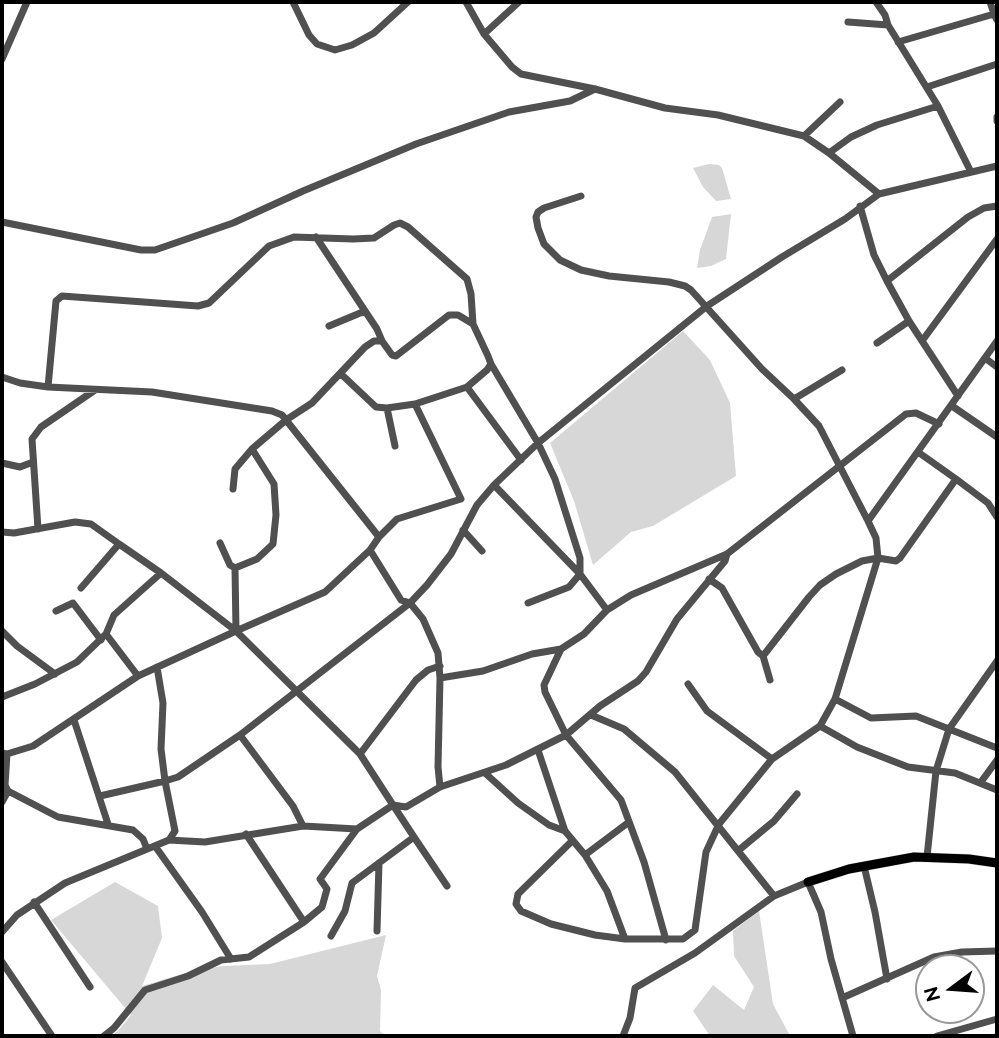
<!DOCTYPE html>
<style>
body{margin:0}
#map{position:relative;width:999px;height:1038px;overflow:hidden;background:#fff;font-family:Raleway,sans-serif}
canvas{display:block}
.frame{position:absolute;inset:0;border:4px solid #000;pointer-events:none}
.north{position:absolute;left:915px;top:954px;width:70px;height:70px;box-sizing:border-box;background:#fff;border:2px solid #999;border-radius:50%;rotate:254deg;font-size:19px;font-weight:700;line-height:28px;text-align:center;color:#000}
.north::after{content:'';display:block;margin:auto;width:24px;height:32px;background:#000;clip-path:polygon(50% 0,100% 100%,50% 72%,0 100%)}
</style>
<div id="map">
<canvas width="999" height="1038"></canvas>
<div class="frame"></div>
<div class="north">N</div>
</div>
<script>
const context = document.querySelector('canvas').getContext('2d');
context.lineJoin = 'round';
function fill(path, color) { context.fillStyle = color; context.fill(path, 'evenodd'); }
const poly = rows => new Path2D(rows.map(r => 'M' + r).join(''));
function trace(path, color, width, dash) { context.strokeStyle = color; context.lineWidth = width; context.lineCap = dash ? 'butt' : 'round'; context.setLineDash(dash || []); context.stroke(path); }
fill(poly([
 [709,164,719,165,722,168,731,199,716,201,703,187,693,168],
 [731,214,726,259,711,266,697,268,700,250,712,217],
 [683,331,710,360,730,403,736,476,653,526,631,532,593,565,574,501,550,443],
 [115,882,158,906,162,938,142,986,189,972,222,966,270,964,386,935,377,976,381,990,380,1031,385,1036,111,1036,117,1032,131,1015,51,920],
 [759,911,773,1004,790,1036,710,1036,693,1011,713,985,744,1010,754,987,734,956,733,931]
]), '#d7d7d7');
const major = poly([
 [808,882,849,869,914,857,969,859,997,863]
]);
trace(major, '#dbdbdb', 10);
trace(poly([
 [293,2,309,35,317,44,335,50,352,45,374,33,408,2],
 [466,2,484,34,512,67,521,74,595,89,665,108,718,115,804,136,829,153,879,194,997,166],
 [876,2,885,15,888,25,938,106],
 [990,2,994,14],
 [848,22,888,25],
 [484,34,519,2],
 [898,42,994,14,997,20],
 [2,59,27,2],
 [927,87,997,64],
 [997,117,997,121],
 [804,136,840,102],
 [829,153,851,137,877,125,938,106,971,172],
 [581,196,544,208,538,212,536,217,538,228,544,244,560,260,581,270,609,276,669,282,685,286,691,290,762,369,794,399,819,426,868,521],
 [860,206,874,255,887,281,909,321,958,396],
 [2,222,141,250,155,250,233,223,303,191,416,144,509,112,570,101,595,89],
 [316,237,377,329,382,341],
 [887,281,968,217,984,208,997,206],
 [473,324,471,294,467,279,408,227,400,223,394,225,374,238,353,239,294,237,269,246,209,303,198,306,62,296,56,301,48,387,152,392,272,411,282,415,286,420,312,403,365,347,374,341,382,341,392,355,396,356,449,315,458,315,473,324,488,356,491,364,487,370,467,387,415,404,461,499,397,519,379,537,370,550,325,592,236,631,360,754,393,805,406,807,440,787,506,765,566,735,600,706,638,681,646,672,677,619,725,561,727,554],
 [329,326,365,311],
 [922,341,997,239],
 [877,343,909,321],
 [985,358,997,367],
 [491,364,538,443,555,479,580,558,580,574,569,587,528,603],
 [341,374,376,407,387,408,415,404],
 [2,377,20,383,48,387],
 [467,387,521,460],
 [794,399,842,370],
 [952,406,997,437],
 [387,408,395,446],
 [918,452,956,479],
 [2,463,20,467,33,462],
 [494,485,580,574,607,610],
 [233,489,235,469,252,449],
 [38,529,32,439,41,427,95,390],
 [463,530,482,551],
 [2,532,14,533,75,522,91,524,119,544,81,588],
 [220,543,230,565,235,568],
 [370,550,401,600,410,603,423,619,438,653,440,678,438,767,440,787],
 [709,579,722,588,758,652,763,656,809,597,820,585,836,574,862,561,878,558,896,561,900,558,956,479,988,503,997,517],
 [56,611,73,603,101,640],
 [2,631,17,646,55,674],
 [236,631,235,568,257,559,273,544,276,515,274,484,252,449,286,420,379,537],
 [106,634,138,676],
 [763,656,770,680],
 [440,678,483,671,532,654,561,649],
 [688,684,707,711,772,759],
 [2,697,35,684,77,662,106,634,114,615,161,573],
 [835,699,878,558,876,538,868,521,997,341],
 [591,715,624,729,675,772,774,896],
 [74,720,108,824],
 [820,726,835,699,871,718,916,716,997,748],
 [538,750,565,831],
 [2,753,7,754,33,746,138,676,236,631,161,573,119,544],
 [7,754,5,785,8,791,58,817,133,830,143,839,147,849],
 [360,754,416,680,428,670,440,666],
 [485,773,518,803,549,825,565,831,585,855,607,891,625,939],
 [981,782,997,760],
 [2,791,8,791,2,802],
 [100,796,165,781,161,749,163,703,157,667],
 [303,826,357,829,393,805,414,837,352,883,345,911,331,936],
 [246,834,304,922,322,907,327,889,320,879,357,829],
 [414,837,447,886],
 [169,840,175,831,165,781,178,777,240,735,410,603,427,585,451,554,477,505,494,485,538,443,707,306,782,257,845,219,879,194],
 [571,842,518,894,516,904,521,911,551,924,595,935,625,939,683,939,695,930,706,852,719,824,772,759,820,726,857,747,908,767,955,773,997,790],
 [155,846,202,912,231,959],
 [739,850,774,821,797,794],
 [585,855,629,822],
 [927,857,936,771,949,729,997,661],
 [864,866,875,912,887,979],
 [34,902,90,987],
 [377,931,379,863],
 [2,932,17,915,65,883,169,840,205,842,303,826,293,806,240,735],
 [666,940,644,862,621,800,566,735,545,692,544,685,561,649,584,634,607,610,631,595,727,554,906,414,916,413,939,424],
 [2,962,52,1036],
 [842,998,934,957,962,952,997,951],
 [104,1036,114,1028,145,990,188,976,221,960,249,957,304,922],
 [623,1036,630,1018,635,988,695,953,774,896,808,882,821,912,831,959,853,1036],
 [937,1036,997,1019]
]), '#505050', 7);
trace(major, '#000', 9);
</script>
